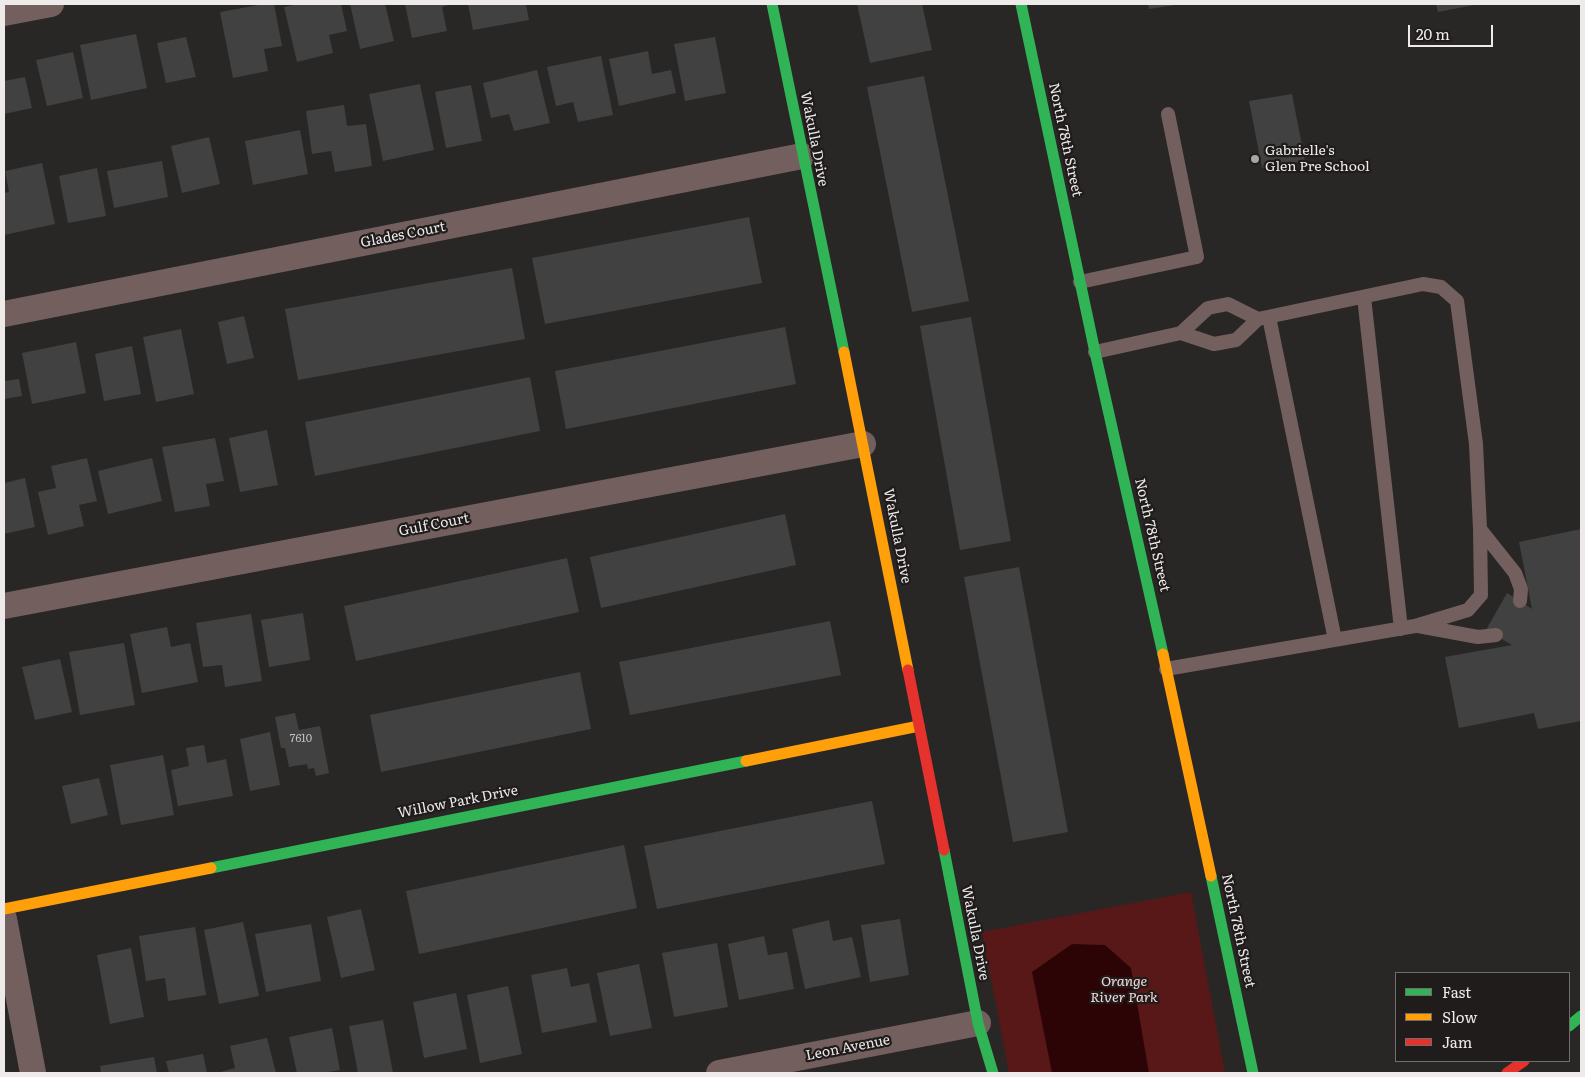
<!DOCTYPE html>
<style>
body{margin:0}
#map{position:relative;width:1585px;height:1077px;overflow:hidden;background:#292726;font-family:Literata,serif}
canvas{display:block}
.frame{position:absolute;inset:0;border:5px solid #edeae9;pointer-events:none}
.legend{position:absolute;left:1395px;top:972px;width:175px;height:90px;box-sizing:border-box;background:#201c1c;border:1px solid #726e6e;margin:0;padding:6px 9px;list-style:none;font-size:15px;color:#edeae9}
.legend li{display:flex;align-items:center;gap:10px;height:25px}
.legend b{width:25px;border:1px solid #726e6e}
.scale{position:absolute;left:1408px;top:25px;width:85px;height:22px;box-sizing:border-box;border:2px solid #edeae9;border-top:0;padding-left:6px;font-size:15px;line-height:18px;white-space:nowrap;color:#edeae9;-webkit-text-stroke:4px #201c1c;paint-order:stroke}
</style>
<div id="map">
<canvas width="1585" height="1077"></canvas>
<div class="frame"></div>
<ul class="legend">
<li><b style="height:6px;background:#30b455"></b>Fast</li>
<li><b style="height:6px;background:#ff9f0a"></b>Slow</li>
<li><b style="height:6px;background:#e5322d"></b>Jam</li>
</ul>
<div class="scale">20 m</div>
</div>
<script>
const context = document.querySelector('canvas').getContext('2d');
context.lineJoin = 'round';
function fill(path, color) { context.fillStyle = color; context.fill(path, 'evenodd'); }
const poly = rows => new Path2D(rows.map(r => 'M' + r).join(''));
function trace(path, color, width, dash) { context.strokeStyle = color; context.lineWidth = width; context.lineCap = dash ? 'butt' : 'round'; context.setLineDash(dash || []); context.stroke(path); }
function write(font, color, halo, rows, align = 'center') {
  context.font = font + ' Literata,serif'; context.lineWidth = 4.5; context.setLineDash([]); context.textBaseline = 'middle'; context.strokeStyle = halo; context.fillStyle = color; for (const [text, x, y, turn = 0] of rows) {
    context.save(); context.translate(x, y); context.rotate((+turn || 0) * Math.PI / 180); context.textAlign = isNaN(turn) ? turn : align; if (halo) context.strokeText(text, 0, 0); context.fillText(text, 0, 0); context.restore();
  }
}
fill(poly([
 [1191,892,1225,1073,1009,1073,982,932]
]), '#591818');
fill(poly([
 [1072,944,1105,945,1131,968,1149,1073,1052,1073,1032,972]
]), '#2d0405');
fill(poly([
 [264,4,274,4,282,46,264,49,268,71,233,78,220,12],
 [299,4,341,4,347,31,329,35,333,53,297,62,284,7],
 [350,4,385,4,394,41,360,49],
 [405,4,452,4,442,7,447,31,412,38],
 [468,4,526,4,529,20,473,30],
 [857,4,922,4,932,50,870,63],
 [1148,4,1175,4,1175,5,1149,9],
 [1436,4,1474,4,1474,5,1438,12],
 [136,34,147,88,91,100,80,45],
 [186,37,196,77,166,83,157,43],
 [715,37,726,93,685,101,674,44],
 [648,51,652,74,671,70,676,93,619,106,609,59],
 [73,52,83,98,47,106,36,60],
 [601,56,613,115,578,122,573,102,556,106,547,67],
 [537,70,550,123,514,131,509,114,491,118,483,83],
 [924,76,969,301,912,312,867,87],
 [25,77,32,108,4,114,4,81],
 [420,84,434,150,383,161,369,94],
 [471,85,482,141,446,148,435,92],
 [1292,94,1305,161,1262,168,1249,101],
 [344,105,347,126,366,124,372,166,335,172,331,151,312,154,306,111],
 [300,130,308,174,253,185,245,141],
 [209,137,220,184,182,193,171,146],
 [162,161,168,197,114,208,107,171],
 [42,163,55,224,4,235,4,193,9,192,5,171],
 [97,168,106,216,68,223,59,176],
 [749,217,762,283,545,324,532,258],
 [512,268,525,339,298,380,285,309],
 [244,316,254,358,227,364,218,322],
 [971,317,1011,541,960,550,920,326],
 [785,327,796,384,566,429,555,371],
 [181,329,194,394,156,402,143,337],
 [76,342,86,393,32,404,22,353],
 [132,346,141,394,104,401,95,354],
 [530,377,540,431,315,476,305,422],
 [19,379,22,396,4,399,4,381],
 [267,430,278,485,240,492,229,438],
 [215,438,224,481,206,484,210,506,175,512,162,447],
 [87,458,97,501,79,505,84,526,48,535,38,492,56,488,51,466],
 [152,458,162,501,108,514,98,471],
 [25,478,35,527,4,534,4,483],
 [785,514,796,565,601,608,590,557],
 [1581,529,1581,721,1538,729,1534,713,1459,728,1445,657,1512,645,1486,630,1507,593,1532,609,1519,542],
 [567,558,579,612,356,661,344,606],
 [1019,567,1068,832,1013,842,964,577],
 [303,613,310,660,269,667,261,620],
 [251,614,262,681,225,687,222,665,203,667,196,623],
 [830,621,841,675,630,715,619,662],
 [167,627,171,647,190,643,198,682,142,693,130,634],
 [124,643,135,705,80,715,69,652],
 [60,659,72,712,35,720,22,667],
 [580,672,591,729,381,772,370,715],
 [295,713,299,730,320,726,329,773,316,776,314,768,308,769,307,764,289,767,285,748,281,748,275,717],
 [270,732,280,785,250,791,240,739],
 [204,745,207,763,226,759,233,796,178,806,171,770,189,766,186,748],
 [163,755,174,815,121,825,110,765],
 [99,778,108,815,71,824,62,786],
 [872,801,885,864,657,909,644,846],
 [624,845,637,908,419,954,406,891],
 [361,909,375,970,341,978,327,917],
 [900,919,909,975,870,982,861,925],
 [829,920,833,941,852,937,861,977,805,989,792,929],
 [243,922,259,996,219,1004,204,930],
 [311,924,321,981,266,992,255,934],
 [195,927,206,995,168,1001,165,978,146,981,139,936],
 [764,936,768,955,787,952,794,989,739,1000,728,944],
 [717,943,728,1007,674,1017,662,953],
 [131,948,144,1017,110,1024,97,955],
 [639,964,652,1028,610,1036,597,973],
 [567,968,571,987,589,983,597,1022,542,1033,531,975],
 [508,986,522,1054,480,1063,467,995],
 [456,993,467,1049,424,1058,413,1002],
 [383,1020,393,1073,358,1073,349,1026],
 [332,1028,340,1070,322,1073,297,1073,289,1037],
 [267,1038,276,1073,217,1073,235,1068,230,1046],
 [203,1054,207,1073,169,1073,166,1061],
 [154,1057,157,1073,101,1073,100,1066]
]), '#414142');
trace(poly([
 [1080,282,1197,257,1168,114],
 [1364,297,1401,629],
 [1269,317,1335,640],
 [1181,333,1214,344,1236,340,1258,319],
 [1095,352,1181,333,1208,308,1228,304,1258,319,1423,284,1441,287,1457,301,1476,444,1480,529,1481,595,1468,610,1415,626,1166,669],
 [1480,529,1515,573,1521,589,1520,601],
 [1418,626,1478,637,1496,635]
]), '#73605e', 14);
trace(poly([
 [4,13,51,4],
 [4,314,802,156],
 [4,606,863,444],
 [4,919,33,1073],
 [719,1073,978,1023]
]), '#73605e', 26);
trace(poly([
 [772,4,844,352],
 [1021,4,1095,352,1163,654],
 [944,850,978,1023,993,1073],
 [211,868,746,761],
 [1211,876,1253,1073],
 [1569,1026,1581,1016]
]), '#30b455', 11);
trace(poly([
 [844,352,908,670],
 [1163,654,1211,876],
 [746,761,919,726],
 [4,909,211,868]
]), '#ff9f0a', 11);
trace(poly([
 [908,670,944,850],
 [1507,1073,1524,1061]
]), '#e5322d', 11);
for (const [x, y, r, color] of [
 [1255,159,5,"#a8a6a5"]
]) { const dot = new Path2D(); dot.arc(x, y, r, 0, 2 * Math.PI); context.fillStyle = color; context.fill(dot); trace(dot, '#201c1c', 2); }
write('11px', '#c2c0bf', null, [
 ["7610",301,739]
]);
write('14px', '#edeae9', '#201c1c', [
 ["Wakulla Drive",814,139,79],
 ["North 78th Street",1065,140,78],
 ["Glades Court",403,235,-11],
 ["Gulf Court",434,525,-11],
 ["North 78th Street",1152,535,77],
 ["Wakulla Drive",897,536,79],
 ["Willow Park Drive",458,802,-11],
 ["North 78th Street",1238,931,78],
 ["Wakulla Drive",975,933,79],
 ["Leon Avenue",848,1048,-11]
]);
write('14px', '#edeae9', '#201c1c', [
 ["Gabrielle's",1265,151],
 ["Glen Pre School",1265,167]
], 'left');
write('italic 14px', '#f6dad7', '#201c1c', [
 ["Orange",1124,982],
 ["River Park",1124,998]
]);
</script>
